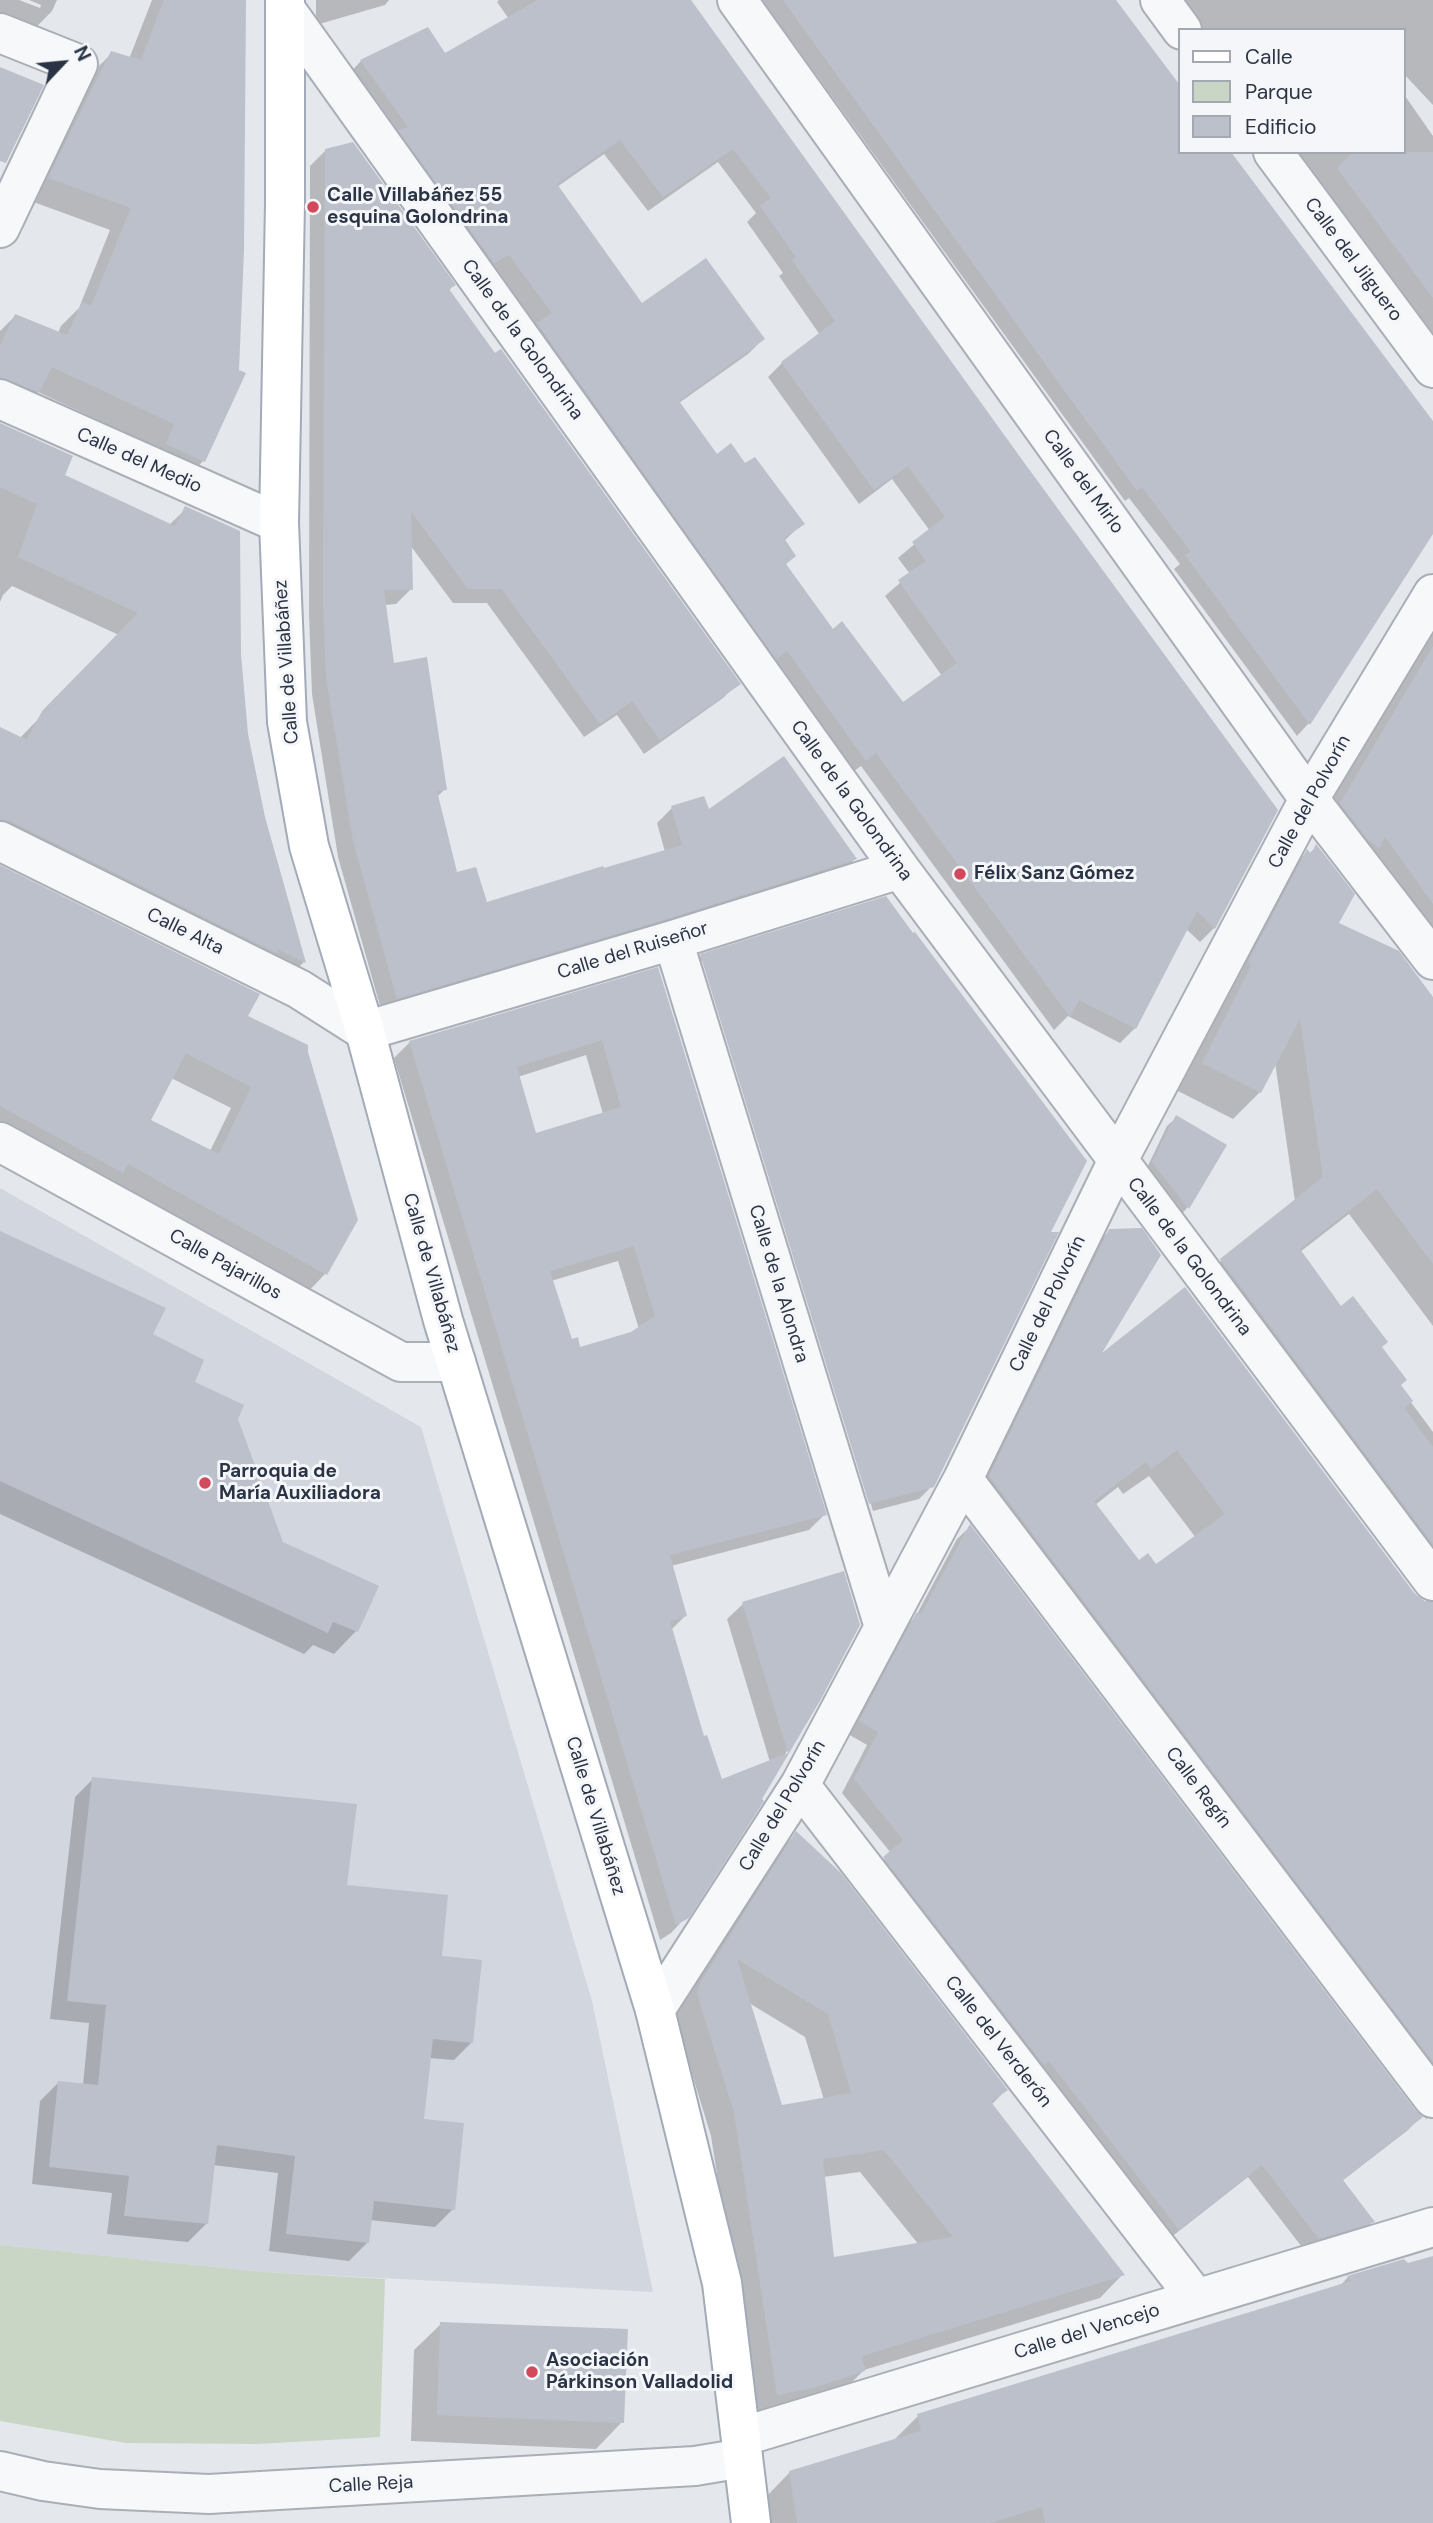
<!DOCTYPE html>
<meta charset="utf-8">
<style>
body{margin:0}
#map{position:relative;width:1433px;height:2523px;overflow:hidden;background:#e4e7ec;font-family:"DM Sans",sans-serif}
canvas{display:block}
.legend{position:absolute;left:1178px;top:28px;width:228px;height:126px;box-sizing:border-box;background:#f4f6f9;border:2px solid #a4a8b1;margin:0;padding:9px 12px;list-style:none;font-size:21px;color:#2b3445}
.legend li{display:flex;align-items:center;gap:14px;height:35px}
.legend b{width:35px;border:2px solid #a4a8b1}
.north{position:absolute;left:28px;top:28px;width:70px;height:70px;-webkit-text-stroke:5px #f4f6f9;paint-order:stroke;rotate:64deg;font-size:19px;font-weight:700;line-height:28px;text-align:center;color:#2b3445}
.north::after{content:'';display:block;margin:auto;width:24px;height:32px;background:#2b3445;clip-path:polygon(50% 0,100% 100%,50% 72%,0 100%)}
</style>
<div id="map">
<canvas width="1433" height="2523"></canvas>
<ul class="legend">
<li><b style="height:9px;background:#fff"></b>Calle</li>
<li><b style="height:19px;background:#c9d6c5"></b>Parque</li>
<li><b style="height:19px;background:#bbc0ca"></b>Edificio</li>
</ul>
<div class="north">N</div>
</div>
<script>
const context = document.querySelector('canvas').getContext('2d');
context.lineJoin = 'round';
function fill(path, color) { context.fillStyle = color; context.fill(path, 'evenodd'); }
const poly = rows => new Path2D(rows.map(r => 'M' + r).join(''));
function trace(path, color, width, dash) { context.strokeStyle = color; context.lineWidth = width; context.lineCap = dash ? 'butt' : 'round'; context.setLineDash(dash || []); context.stroke(path); }
function write(font, color, halo, rows, align = 'center') {
  context.font = font + ' "DM Sans",sans-serif'; context.lineWidth = 6; context.setLineDash([]); context.textBaseline = 'middle'; context.strokeStyle = halo; context.fillStyle = color; for (const [text, x, y, turn = 0] of rows) {
    context.save(); context.translate(x, y); context.rotate((+turn || 0) * Math.PI / 180); context.textAlign = isNaN(turn) ? turn : align; if (halo) context.strokeText(text, 0, 0); context.fillText(text, 0, 0); context.restore();
  }
}
fill(poly([
 [0,1188,421,1427,592,2001,653,2292,264,2272,0,2245]
]), '#d2d6de');
fill(poly([
 [0,2245,264,2272,385,2279,380,2437,258,2444,126,2443,0,2421]
]), '#c9d6c5');
fill(poly([
 [0,0,19,0,40,8,41,5,29,0,57,0,52,11,6,58,0,55],
 [152,0,243,0,237,371,244,374,203,461,182,483,146,466,154,446,38,392,16,413,0,406,0,331,15,316,58,333,61,326,79,308,110,230,28,200,90,75,112,53,129,59],
 [316,0,389,0,385,5,316,25],
 [499,0,689,0,1021,462,1276,810,1214,928,1200,942,1186,929,1135,1028,1120,1043,1068,1016,1054,1030,861,766,850,774,524,339,537,326,347,76,361,61,444,56,509,19,497,2],
 [604,154,648,211,718,162,756,213,747,222,783,273,779,276,820,335,782,363,768,377,859,504,892,479,930,531,898,558,910,574,885,596,942,676,903,704,832,631,785,565,794,556,784,541,802,524,745,465,716,456,679,403,748,354,763,339,642,306,557,187],
 [762,0,1114,0,1179,87,1179,152,1433,425,1433,531,1308,724,1297,736,1174,569,1180,564,1129,498,1125,501],
 [1178,0,1433,0,1433,105,1403,73,1403,30,1200,30],
 [1403,93,1433,136,1433,340,1295,152,1403,152],
 [325,151,454,285,448,291,738,683,723,698,644,754,617,715,584,737,487,603,453,603,410,545,411,589,396,604,385,605,392,665,445,789,437,797,456,874,486,905,665,852,657,823,672,808,708,812,855,859,840,874,382,1013,338,857,312,694,309,615,310,166],
 [0,425,62,475,169,525,186,509,239,654,246,734,264,817,304,962,283,983,0,848,0,729,19,739,119,635,12,586,3,595,0,602],
 [1433,630,1433,935,1314,831],
 [1316,847,1337,924,1433,1000,1433,1326,1349,1214,1300,1252,1340,1309,1380,1348,1399,1386,1433,1432,1433,2115,1426,2119,962,1505,1082,1259,1109,1231,1096,1360,1427,1603,1424,1595,1194,1288,1221,1261,1295,1201,1275,1062,1260,1092,1233,1119,1176,1090,1280,878,1307,852,1309,854],
 [1149,1476,1196,1538,1156,1567,1138,1562,1095,1505,1118,1487,1123,1494],
 [0,867,245,1016,356,1220,325,1274,304,1296,0,1138],
 [171,1078,231,1108,210,1151,148,1121],
 [912,936,1048,1234,932,1486,919,1499,873,1511,704,961,701,961,870,1512,857,1515,689,968,701,956],
 [657,969,825,1514,809,1530,671,1566,685,1616,670,1631,703,1738,721,1781,770,1762,727,1619,743,1604,819,1698,687,1916,671,1933,660,1940,394,1058,410,1042],
 [586,1055,603,1114,535,1135,518,1077],
 [618,1261,639,1329,632,1333,579,1349,571,1341,551,1281],
 [1176,1118,1225,1146,1187,1208,1179,1217,1145,1172,1167,1126],
 [0,1233,151,1335,193,1383,236,1419,282,1543,377,1587,356,1631,334,1654,313,1645,304,1654,0,1514],
 [970,1527,1420,2117,1408,2130,1342,2181,1373,2221,1361,2234,1305,2251,1248,2177,1165,2242,872,1871,891,1853,842,1793,867,1745,848,1734,904,1628,916,1616,957,1539],
 [93,1779,346,1886,440,1957,472,2042,454,2060,429,2058,422,2120,453,2209,435,2227,370,2220,367,2243,349,2261,269,2251,278,2173,213,2165,206,2224,188,2242,107,2234,112,2193,32,2184,40,2101,58,2083,83,2085,89,2023,50,2019,75,1797],
 [796,1834,1006,2090,991,2105,1122,2275,1100,2298,864,2370,840,2394,755,2417,711,2136,675,2018,678,2008,774,1856],
 [749,2003,805,2037,824,2100,780,2107],
 [860,2172,919,2245,832,2259,823,2177],
 [1433,2257,1433,2523,766,2523,763,2500,790,2472,893,2441,918,2416,1340,2286,1348,2277,1407,2265],
 [441,2324,622,2422,596,2449,411,2441,414,2350]
]), '#0003');
fill(poly([
 [164,0,246,0,244,250,239,370,246,373,205,462,166,444,174,424,52,367,39,392,0,378,0,346,15,314,67,335,82,302,91,306,131,208,48,178,111,51,141,60],
 [538,0,691,0,1023,461,1278,810,1215,929,1197,911,1136,1029,1079,1000,1070,1017,876,753,866,761,787,651,776,659,537,323,552,313,509,255,494,263,398,130,408,127,360,60,428,27,445,53],
 [620,140,663,197,733,149,771,198,760,206,796,257,792,260,835,321,781,362,874,490,908,466,945,517,912,542,926,561,898,580,957,663,903,702,842,621,833,629,786,564,796,556,784,538,805,524,755,457,745,463,731,443,717,454,679,401,765,339,706,258,642,303,557,184],
 [783,0,1116,0,1179,84,1179,152,1231,152,1433,421,1433,534,1310,725,1185,555,1191,552,1142,487,1137,491],
 [0,67,44,85,6,163,0,161],
 [353,142,456,285,449,289,495,353,501,349,741,684,660,740,632,701,600,724,502,589,468,589,411,511,413,590,384,590,394,663,427,657,447,790,437,791,457,872,476,867,487,902,603,866,604,868,682,845,671,806,704,796,709,809,784,756,857,859,667,919,397,999,353,841,326,678,323,599,325,149],
 [1353,152,1433,152,1433,298,1337,168],
 [0,423,73,456,65,475,175,526,185,506,240,531,241,654,248,734,265,817,306,963,277,949,279,954,10,821,0,819,0,727,27,740,42,711,138,613,18,557,37,504,0,487],
 [1433,646,1433,904,1385,837,1379,848,1367,839,1340,803],
 [1316,844,1355,894,1339,923,1399,951,1433,997,1433,1264,1377,1189,1300,1249,1341,1306,1353,1296,1388,1342,1382,1347,1407,1380,1401,1385,1413,1401,1404,1408,1433,1447,1433,1544,1220,1259,1323,1177,1300,1019,1261,1093,1202,1063,1251,966,1248,962,1307,849,1311,854],
 [0,865,260,994,248,1016,308,1045,308,1052,358,1220,327,1275,128,1164,123,1173,0,1106],
 [186,1053,251,1087,219,1154,151,1120],
 [886,896,913,933,915,932,1087,1161,1051,1232,1059,1232,934,1487,869,1504,700,954],
 [658,967,827,1515,670,1555,687,1616,670,1621,704,1736,707,1735,722,1779,788,1753,742,1602,844,1571,860,1625,821,1699,762,1799,764,1801,689,1918,676,1925,409,1041],
 [602,1040,621,1107,536,1133,517,1067],
 [634,1246,655,1316,631,1332,580,1347,578,1337,572,1339,550,1271],
 [1176,1115,1227,1145,1189,1209,1152,1162],
 [1142,1228,1161,1255,1102,1353,1185,1287,1415,1594,1424,1601,1433,1602,1433,2062,989,1476,1109,1229],
 [1177,1450,1225,1514,1156,1564,1148,1553,1139,1560,1094,1501,1146,1462,1151,1469],
 [0,1231,166,1308,153,1334,204,1360,195,1382,244,1405,238,1419,283,1542,379,1586,358,1632,333,1622,328,1633,0,1481],
 [970,1524,1416,2111,1423,2117,1343,2180,1375,2222,1319,2239,1262,2165,1179,2230,1049,2061,1044,2065,883,1857,903,1840,854,1779,878,1732,859,1721,916,1613,922,1612],
 [92,1777,357,1804,347,1885,448,1895,442,1956,482,1960,473,2043,433,2039,424,2119,464,2123,455,2210,374,2201,369,2243,286,2234,295,2156,217,2145,208,2224,124,2216,129,2176,49,2167,58,2081,98,2085,106,2005,67,2001],
 [796,1831,841,1873,1008,2090,991,2102,1125,2275,862,2356,865,2371,813,2388,777,2395,734,2112,697,1994,700,1983],
 [737,1959,828,2014,851,2093,782,2105],
 [884,2150,953,2237,834,2257,823,2159],
 [1433,2256,1433,2523,1045,2523,1042,2507,990,2523,797,2523,789,2471,921,2431,917,2414,1351,2281,1347,2276,1404,2259,1408,2263],
 [440,2322,628,2329,624,2423,437,2415]
]), '#bbc0ca');
const street = poly([
 [737,0,1309,799,1433,960],
 [1160,0,1182,30],
 [286,10,900,869,1433,1581],
 [0,33,78,64,0,228],
 [1273,152,1433,368],
 [0,399,279,523],
 [0,841,299,989,365,1031,673,940,900,869],
 [673,940,884,1627],
 [0,1142,401,1362,456,1362],
 [963,1479,1433,2098],
 [800,1785,1196,2298],
 [655,2010,800,1785,963,1479,1117,1162,1309,799,1433,594],
 [741,2437,1433,2227],
 [0,2471,43,2481,100,2489,209,2494,695,2466,743,2458]
]);
const primary = poly([
 [285,0,285,203,279,523,287,722,309,846,365,1031,443,1320,655,2010,722,2283,751,2523]
]);
trace(street, '#a9aeb7', 42);
trace(primary, '#a3abb8', 42);
trace(street, '#f7f8fa', 38);
trace(primary, '#fff', 38);
for (const [x, y, r, color] of [
 [313,207,7,"#d1495b"],
 [960,874,7,"#d1495b"],
 [205,1483,7,"#d1495b"],
 [532,2372,7,"#d1495b"]
]) { const dot = new Path2D(); dot.arc(x, y, r, 0, 2 * Math.PI); context.fillStyle = color; context.fill(dot); trace(dot, '#f4f6f9', 2.5); }
write('bold 19px', '#2b3445', '#f4f6f9', [
 ["Calle Villabáñez 55",327,196],
 ["esquina Golondrina",327,218],
 ["Félix Sanz Gómez",974,874],
 ["Parroquia de",219,1472],
 ["María Auxiliadora",219,1494],
 ["Asociación",546,2361],
 ["Párkinson Valladolid",546,2383]
], 'left');
write('19px', '#2b3445', '#f4f6f9', [
 ["Calle del Jilguero",1353,260,53],
 ["Calle de la Golondrina",522,340,54],
 ["Calle del Medio",139,461,24],
 ["Calle del Mirlo",1083,482,54],
 ["Calle de Villabáñez",287,662,-94],
 ["Calle de la Golondrina",851,801,54],
 ["Calle del Polvorín",1310,802,-61],
 ["Calle Alta",185,932,26],
 ["Calle del Ruiseñor",633,951,-17],
 ["Calle de la Golondrina",1189,1257,53],
 ["Calle Pajarillos",225,1265,29],
 ["Calle de Villabáñez",431,1273,74],
 ["Calle de la Alondra",778,1284,73],
 ["Calle del Polvorín",1048,1304,-64],
 ["Calle Regín",1198,1788,53],
 ["Calle del Polvorín",783,1806,-59],
 ["Calle de Villabáñez",595,1816,73],
 ["Calle del Verderón",998,2042,52],
 ["Calle del Vencejo",1087,2332,-17],
 ["Calle Reja",371,2485,-3]
]);
</script>
